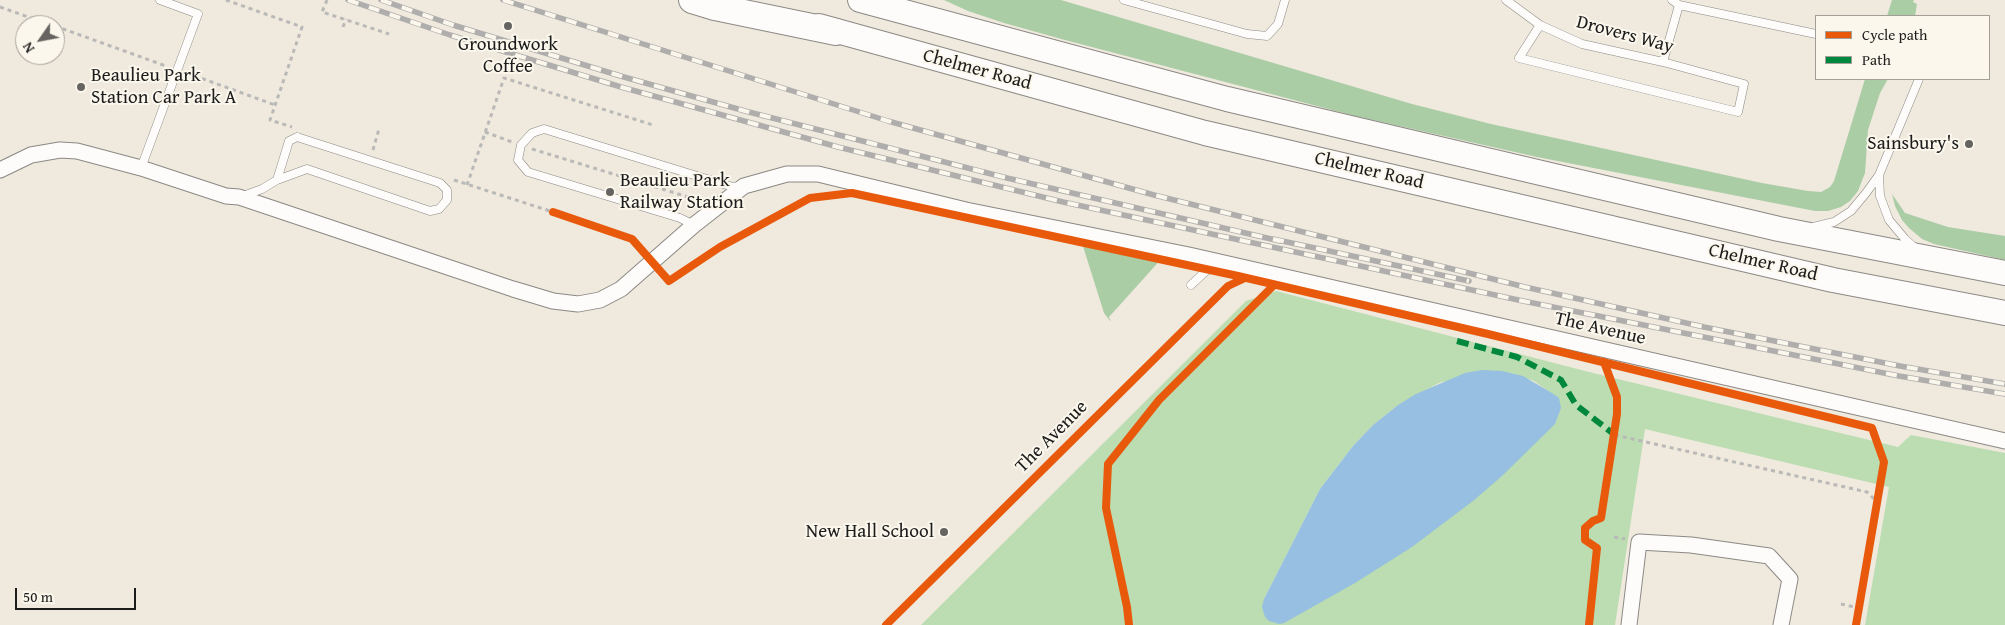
<!DOCTYPE html>
<style>
body{margin:0}
#map{position:relative;width:2005px;height:625px;overflow:hidden;background:#efe9de;font-family:"Gentium Book Plus",serif}
canvas{display:block}
.legend{position:absolute;left:1815px;top:15px;width:175px;height:65px;box-sizing:border-box;background:#fbf7ec;border:1px solid #a29f99;margin:0;padding:6px 9px;list-style:none;font-size:15px;color:#1c1c1c}
.legend li{display:flex;align-items:center;gap:10px;height:25px}
.legend b{width:25px;border:1px solid #a29f99}
.north{position:absolute;left:15px;top:15px;width:50px;height:50px;box-sizing:border-box;background:#fbf7ec;border:1px solid #a29f99;border-radius:50%;rotate:237deg;font-size:14px;font-weight:700;line-height:20px;text-align:center;color:#1c1c1c}
.north::after{content:'';display:block;margin:auto;width:18px;height:22px;background:#666460;clip-path:polygon(50% 0,100% 100%,50% 72%,0 100%)}
.scale{position:absolute;left:15px;top:588px;width:121px;height:22px;box-sizing:border-box;border:2px solid #1c1c1c;border-top:0;padding-left:6px;font-size:15px;line-height:18px;white-space:nowrap;color:#1c1c1c;-webkit-text-stroke:4px #fbf7ec;paint-order:stroke}
</style>
<div id="map">
<canvas width="2005" height="625"></canvas>
<ul class="legend">
<li><b style="height:6px;background:#e8590c"></b>Cycle path</li>
<li><b style="height:6px;background:#00873e"></b>Path</li>
</ul>
<div class="north">N</div>
<div class="scale">50 m</div>
</div>
<script>
const context = document.querySelector('canvas').getContext('2d');
context.lineJoin = 'round';
function fill(path, color) { context.fillStyle = color; context.fill(path, 'evenodd'); }
const poly = rows => new Path2D(rows.map(r => 'M' + r).join(''));
function trace(path, color, width, dash) { context.strokeStyle = color; context.lineWidth = width; context.lineCap = dash ? 'butt' : 'round'; context.setLineDash(dash || []); context.stroke(path); }
function write(font, color, halo, rows, align = 'center') {
  context.font = font + ' "Gentium Book Plus",serif'; context.lineWidth = 4; context.setLineDash([]); context.textBaseline = 'middle'; context.strokeStyle = halo; context.fillStyle = color; for (const [text, x, y, turn = 0] of rows) {
    context.save(); context.translate(x, y); context.rotate((+turn || 0) * Math.PI / 180); context.textAlign = isNaN(turn) ? turn : align; if (halo) context.strokeText(text, 0, 0); context.fillText(text, 0, 0); context.restore();
  }
}
fill(poly([
 [1276,291,1589,372,1898,447,1911,435,2005,453,2005,625,1865,625,1889,487,1645,429,1615,625,921,625,1246,301],
 [1511,373,1534,381,1558,398,1264,599,1320,489,1353,446,1373,425,1398,405,1441,382]
]), '#bbddb1');
fill(poly([
 [944,0,1061,0,1412,104,1491,124,1762,183,1808,191,1821,192,1830,187,1834,181,1865,79,1888,79,1880,93,1868,130,1865,173,1858,191,1850,201,1841,207,1828,211,1815,211,1537,157,1355,116,1065,40,1004,23,968,11],
 [1892,0,1914,0,1913,2,1917,4,1915,16,1887,16],
 [1892,194,1905,213,1948,227,2005,236,2005,260,1934,244,1922,239,1909,228,1902,220,1895,206],
 [1076,224,1173,246,1109,317,1111,322,1104,313]
]), '#abcda6');
fill(poly([
 [1482,370,1502,371,1523,376,1552,393,1559,398,1561,408,1555,424,1502,476,1473,501,1412,547,1355,583,1284,623,1279,624,1269,621,1265,617,1262,607,1264,599,1320,489,1353,446,1373,425,1398,405,1416,394,1465,373]
]), '#96bfe1');
const service = poly([
 [1124,0,1247,34,1267,36,1278,24,1285,0],
 [1506,0,1540,25,1582,44,1663,62,1744,84,1738,112,1519,58,1540,25],
 [1672,0,1679,5,1816,34],
 [1663,62,1679,5],
 [297,137,440,183,447,190,447,200,439,209,430,211,307,169,277,180,289,141,297,137],
 [141,168,198,14,160,0],
 [1879,175,1880,196,1889,220,1905,239,1915,248],
 [243,196,262,189,277,180],
 [694,225,680,218,528,172,518,160,521,145,532,133,544,129,733,187,740,186],
 [1813,227,1834,222,1851,211,1866,193,1879,175,1919,79],
 [1191,285,1207,270,1226,267]
]);
const minor = poly([
 [0,170,31,155,60,150,77,151,141,168,226,196,239,197,513,289,553,301,578,304,600,300,621,289,694,225,744,186,787,174,818,174,966,210,1189,255,2005,441],
 [1629,625,1639,542,1691,545,1769,556,1790,579,1781,625]
]);
const primary = poly([
 [860,0,1227,99,1779,229,2005,273],
 [819,26,1205,133,1833,280,2005,313]
]);
const trunk = poly([
 [692,0,715,7,836,32]
]);
trace(service, '#8c8984', 9);
trace(minor, '#8c8984', 17);
trace(primary, '#8c8984', 26);
trace(trunk, '#8c8984', 28);
trace(poly([
 [226,0,302,27,270,120,292,127],
 [327,0,322,12,389,34],
 [0,7,51,25],
 [55,26,166,66],
 [343,27,346,19],
 [187,73,275,105],
 [485,132,512,142],
 [532,149,701,201],
 [373,150,379,129],
 [454,180,553,212],
 [467,185,504,78,653,125],
 [1615,435,1867,492,1877,502],
 [1614,537,1625,539],
 [1841,604,1859,608]
]), '#b9b9b7', 3, [4, 4]);
trace(service, '#fdfcfa', 8);
trace(minor, '#fdfcfa', 15);
trace(primary, '#fdfcfa', 24);
trace(trunk, '#fdfcfa', 26);
const rail = poly([
 [348,0,450,35,621,87,838,147,1063,202,1523,301,1899,376,2005,394],
 [381,0,453,25,624,77,745,111,1007,178,1280,241],
 [503,0,888,121,1154,195,1525,287,1704,327,1900,366,2005,384],
 [1273,239,1469,281]
]);
trace(rail, '#afaead', 5.5);
trace(rail, '#fbf7ec', 4, [11]);
trace(poly([
 [1457,341,1517,357,1561,380,1576,405,1615,435]
]), '#00873e', 6, [12, 6]);
trace(poly([
 [553,212,632,239,669,281,720,247,810,198,852,193,1238,276,1488,334,1872,428,1884,462,1856,625],
 [886,625,1228,286,1245,278],
 [1129,625,1127,607,1106,508,1108,464,1159,400,1274,285],
 [1589,625,1597,548,1585,540,1585,528,1593,521,1601,518,1617,414,1617,397,1604,362]
]), '#e8590c', 8);
for (const [x, y, r, color] of [
 [508,26,5,"#666460"],
 [81,87,5,"#666460"],
 [1969,144,5,"#666460"],
 [610,192,5,"#666460"],
 [944,532,5,"#666460"]
]) { const dot = new Path2D(); dot.arc(x, y, r, 0, 2 * Math.PI); context.fillStyle = color; context.fill(dot); trace(dot, '#fbf7ec', 2); }
write('19px', '#1c1c1c', '#fbf7ec', [
 ["Drovers Way",1625,35,15],
 ["Chelmer Road",977,70,15],
 ["Chelmer Road",1369,171,13],
 ["Chelmer Road",1763,263,13],
 ["The Avenue",1600,329,13],
 ["The Avenue",1052,437,-45]
]);
write('19px', '#1c1c1c', '#fbf7ec', [
 ["Groundwork",508,45,"center"],
 ["Coffee",508,67,"center"],
 ["Beaulieu Park",91,76],
 ["Station Car Park A",91,98],
 ["Sainsbury's",1959,144,"right"],
 ["Beaulieu Park",620,181],
 ["Railway Station",620,203],
 ["New Hall School",934,532,"right"]
], 'left');
</script>
